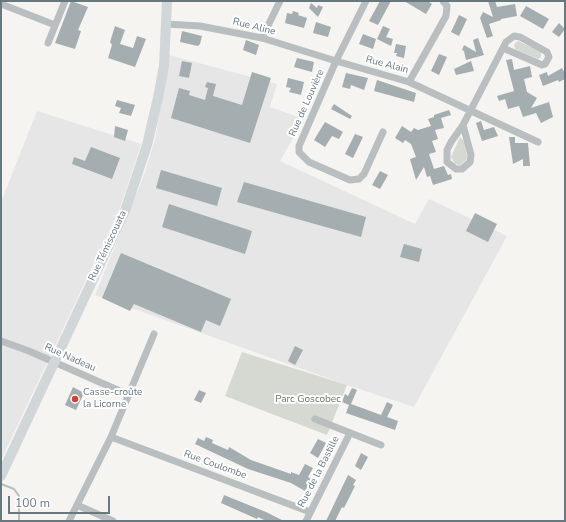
<!DOCTYPE html>
<meta charset="utf-8">
<style>
body{margin:0}
#map{position:relative;width:566px;height:522px;overflow:hidden;background:#f5f4f1;font-family:"Nunito Sans",sans-serif}
canvas{display:block}
.frame{position:absolute;inset:0;border:2px solid #667880;pointer-events:none}
.scale{position:absolute;left:8px;top:496px;width:102px;height:18px;box-sizing:border-box;border:2px solid #667880;border-top:0;padding-left:5px;font-size:12px;line-height:14px;white-space:nowrap;color:#667880;-webkit-text-stroke:3px #fff;paint-order:stroke}
</style>
<div id="map">
<canvas width="566" height="522"></canvas>
<div class="frame"></div>
<div class="scale">100 m</div>
</div>
<script>
const context = document.querySelector('canvas').getContext('2d');
context.lineJoin = 'round';
function fill(path, color) { context.fillStyle = color; context.fill(path, 'evenodd'); }
const poly = rows => new Path2D(rows.map(r => 'M' + r).join(''));
function trace(path, color, width, dash) { context.strokeStyle = color; context.lineWidth = width; context.lineCap = dash ? 'butt' : 'round'; context.setLineDash(dash || []); context.stroke(path); }
function write(font, color, halo, rows, align = 'center') {
  context.font = font + ' "Nunito Sans",sans-serif'; context.lineWidth = 4; context.setLineDash([]); context.textBaseline = 'middle'; context.strokeStyle = halo; context.fillStyle = color; for (const [text, x, y, turn = 0] of rows) {
    context.save(); context.translate(x, y); context.rotate((+turn || 0) * Math.PI / 180); context.textAlign = isNaN(turn) ? turn : align; if (halo) context.strokeText(text, 0, 0); context.fillText(text, 0, 0); context.restore();
  }
}
fill(poly([
 [169,55,277,84,270,107,304,119,280,161,415,224,429,199,507,236,414,407,347,385,95,295,144,175,155,140],
 [37,111,141,144,120,208,1,460,1,202]
]), '#e5e6e5');
fill(poly([
 [518,41,541,52,541,57,538,59,515,49,514,44],
 [460,137,464,141,467,156,466,160,460,165,455,164,451,157],
 [242,352,347,385,327,435,225,396]
]), '#d5d9d1');
trace(poly([
 [1,484,14,489,19,496,19,521]
]), '#b3c1c4', 2);
fill(poly([
 [71,1,88,7,78,30,81,31,75,49,55,43],
 [380,1,391,1,378,25,369,21],
 [404,1,428,1,432,4,426,14],
 [488,1,495,1,497,7,515,4,517,16,501,19,501,20,489,24,493,36,487,38,480,18,483,12,493,17],
 [311,3,317,8,318,5,323,7,318,17,309,8],
 [526,6,549,19,543,29,520,16],
 [293,11,299,13,298,15,307,18,304,28,285,23,287,13,292,14],
 [459,15,467,19,459,36,451,32],
 [316,22,331,27,328,37,313,33],
 [559,23,565,29,559,37,552,32],
 [115,26,125,30,120,44,133,48,137,36,146,39,135,67,108,58,112,45,110,42],
 [383,26,390,29,386,37,393,39,391,46,377,39],
 [182,31,202,36,200,44,198,46,180,42],
 [363,34,376,39,373,49,359,44],
 [478,38,484,55,466,60,464,51,462,50,464,45,476,52,473,40],
 [246,40,259,45,256,55,243,50],
 [396,44,406,46,404,58,396,56,397,53,394,53],
 [439,54,447,57,439,75,431,71],
 [297,58,314,62,312,72,294,67],
 [512,59,514,70,530,66,532,77,524,79,527,92,537,98,531,108,549,102,553,117,541,123,536,113,523,117,519,106,508,109,505,99,499,101,497,96,514,91,506,60],
 [182,61,192,63,189,78,179,76],
 [471,61,474,71,456,75,454,69],
 [562,68,565,73,565,79,559,82,558,80,543,86,539,75,547,72,548,76],
 [252,72,271,78,250,143,171,118,179,88,190,91,189,95,205,100,208,88,205,87,207,82,216,84,213,96,242,105],
 [346,73,368,78,364,90,351,85,350,89,342,87],
 [288,78,304,82,301,95,289,92,291,88,286,87],
 [377,80,416,93,414,102,374,91],
 [117,100,135,105,131,116,119,113,121,108,115,106],
 [334,104,352,116,350,119,331,109],
 [449,110,451,115,441,118,444,128,435,130,438,139,432,141,436,152,429,154,434,169,444,166,448,175,451,174,452,179,433,185,430,176,427,177,424,167,416,180,410,159,416,157,411,144,405,140,403,143,395,138,402,126,411,132,414,128,418,130,431,126,428,119,434,117,434,115],
 [481,121,484,130,494,127,498,136,482,141,476,123],
 [325,122,343,132,339,139,332,136,325,147,314,140],
 [115,126,128,130,125,141,114,137],
 [355,134,363,137,353,158,345,154],
 [509,137,515,137,515,143,528,143,530,166,523,166,523,159,513,164],
 [91,147,120,158,112,179,72,164,74,157,85,161],
 [161,170,222,188,217,206,156,188],
 [380,171,388,175,380,189,372,185],
 [244,182,366,217,361,237,237,202],
 [169,204,252,231,245,254,162,227],
 [475,213,497,224,488,242,466,231],
 [404,244,422,249,419,262,400,257],
 [121,253,231,299,220,326,206,320,201,332,134,304,130,311,102,298],
 [295,346,303,350,295,365,288,361],
 [73,387,84,393,76,410,65,405],
 [352,388,357,390,351,404,362,408,381,415,387,402,393,405,387,417,398,421,395,430,346,413,349,405,342,402,345,394,348,396],
 [199,390,206,393,201,403,194,400],
 [206,437,213,440,212,443,228,450,229,447,251,460,291,474,291,472,299,475,305,464,313,468,308,477,311,479,305,491,291,483,248,469,195,444,198,438,204,441],
 [318,439,326,443,318,458,310,453],
 [361,453,368,457,361,470,355,466],
 [348,475,356,480,353,485,355,486,344,508,342,507,335,521,326,521],
 [224,495,266,512,284,521,266,521,258,517,257,519,221,503]
]), '#a4adb0');
trace(poly([
 [366,1,336,61,409,82,538,142],
 [1,4,55,25],
 [166,24,200,26,262,38,336,61,299,146,299,152,309,162,350,180,359,179,364,174,383,132],
 [262,38,280,1],
 [48,43,65,1],
 [409,82,446,16,447,6,443,1],
 [463,125,471,155,470,162,462,169,456,169,447,162,447,150,451,142,463,125,506,42,514,36,520,37,547,52,549,57,545,64,542,65,503,48],
 [1,341,29,351,129,395],
 [315,419,381,445],
 [111,437,310,512],
 [77,505,113,521],
 [69,521,111,437,154,334],
 [306,521,350,433]
]), '#b9bfc1', 7);
trace(poly([
 [1,476,125,211,147,145,158,98,164,66,167,1]
]), '#d1d6d9', 10);
for (const [x, y, r, color] of [
 [75,399,4,"#d63f30"]
]) { const dot = new Path2D(); dot.arc(x, y, r, 0, 2 * Math.PI); context.fillStyle = color; context.fill(dot); trace(dot, '#fff', 1.5); }
write('10px', '#667880', '#fff', [
 ["Rue Aline",254,27,14],
 ["Rue Alain",387,65,15],
 ["Rue de Louvière",307,103,-66],
 ["Rue Témiscouata",108,246,-65],
 ["Rue Nadeau",70,358,24],
 ["Rue Coulombe",215,465,20],
 ["Rue de la Bastille",319,472,-63]
]);
write('10px', '#667880', '#fff', [
 ["Casse-croûte",83,393],
 ["la Licorne",83,405]
], 'left');
write('10px', '#6b7864', '#fff', [
 ["Parc Goscobec",308,400]
]);
</script>
